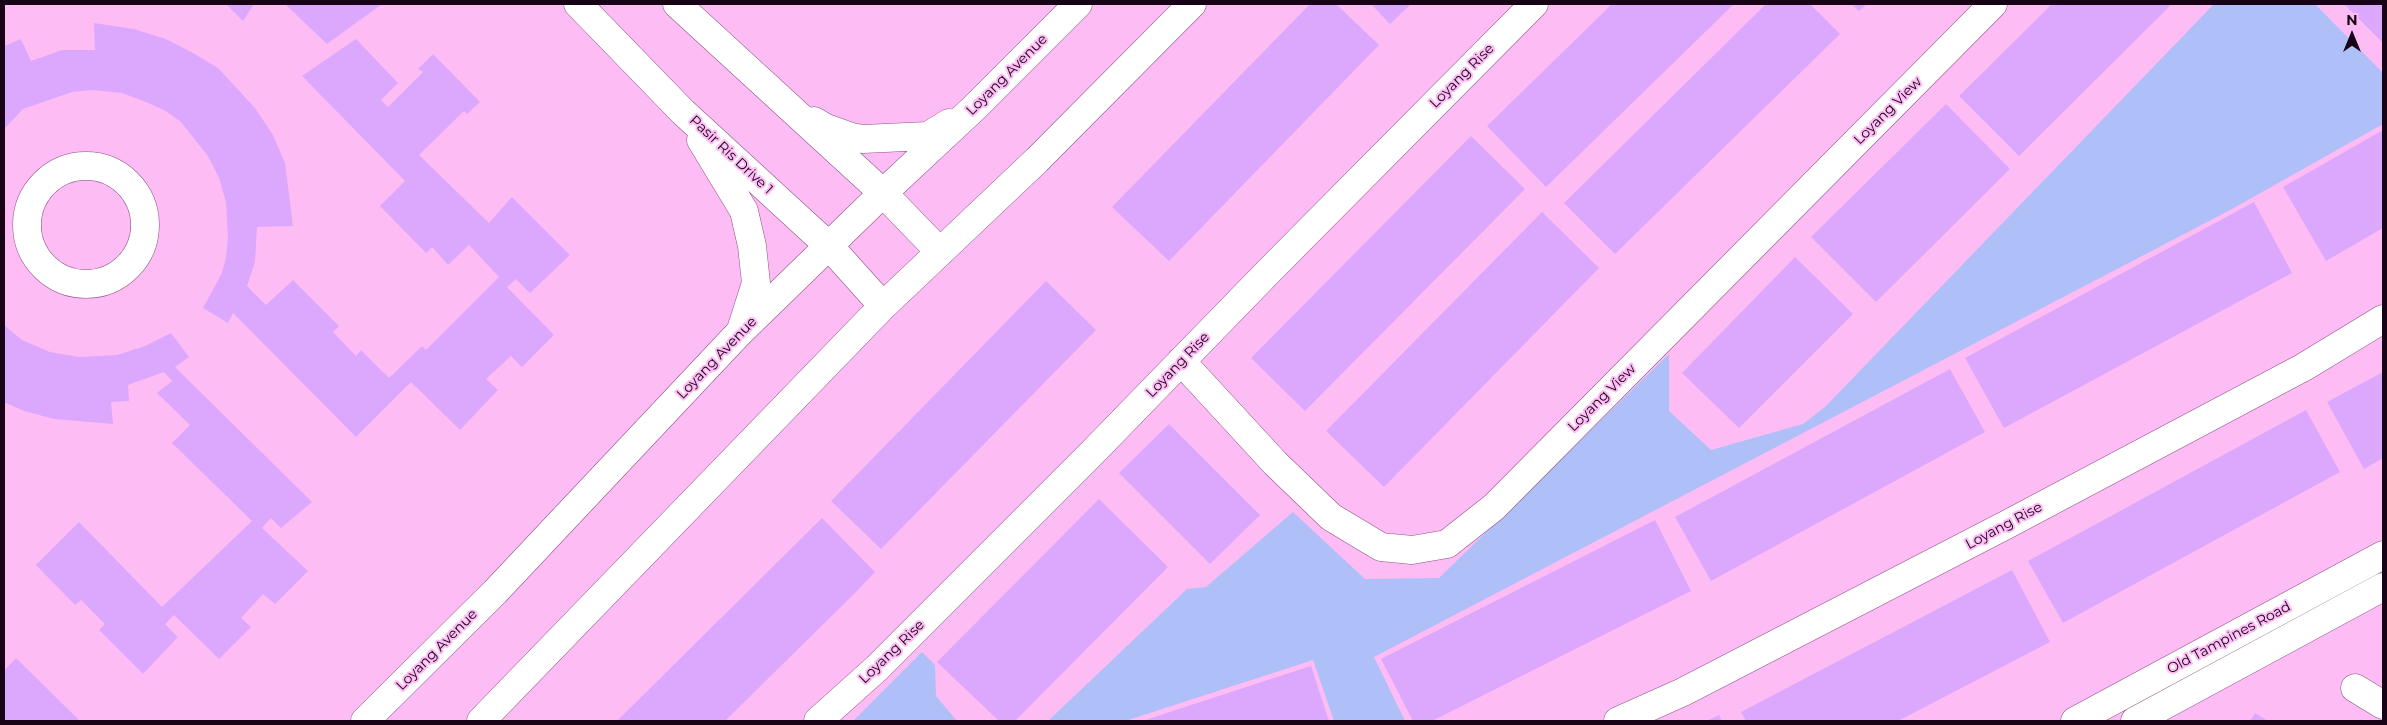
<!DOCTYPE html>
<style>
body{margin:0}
#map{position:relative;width:2387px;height:725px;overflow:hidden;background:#febcf4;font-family:Montserrat,sans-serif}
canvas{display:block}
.frame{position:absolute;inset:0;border:5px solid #180316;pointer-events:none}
.north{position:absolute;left:2327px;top:10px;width:50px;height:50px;-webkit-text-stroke:4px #febcf4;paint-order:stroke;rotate:0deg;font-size:14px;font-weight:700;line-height:20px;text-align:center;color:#180316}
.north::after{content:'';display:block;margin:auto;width:18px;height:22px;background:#180316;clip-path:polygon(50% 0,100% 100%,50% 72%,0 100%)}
</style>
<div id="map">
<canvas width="2387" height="725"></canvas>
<div class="frame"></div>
<div class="north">N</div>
</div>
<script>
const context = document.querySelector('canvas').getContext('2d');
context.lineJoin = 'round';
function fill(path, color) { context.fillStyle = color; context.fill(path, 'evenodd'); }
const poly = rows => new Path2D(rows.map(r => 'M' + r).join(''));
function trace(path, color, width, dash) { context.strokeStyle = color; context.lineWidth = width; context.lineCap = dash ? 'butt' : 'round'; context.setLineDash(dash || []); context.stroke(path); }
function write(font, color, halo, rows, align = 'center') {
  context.font = font + ' Montserrat,sans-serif'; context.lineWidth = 4; context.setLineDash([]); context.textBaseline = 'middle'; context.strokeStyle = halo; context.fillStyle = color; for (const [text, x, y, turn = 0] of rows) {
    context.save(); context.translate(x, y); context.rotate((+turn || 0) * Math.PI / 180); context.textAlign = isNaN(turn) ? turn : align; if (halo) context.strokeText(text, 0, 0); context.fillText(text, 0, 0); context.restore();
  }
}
fill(poly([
 [2214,4,2315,4,2383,73,2383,124,2232,209,1374,657,1405,721,1334,721,1313,660,1125,721,1048,721,1187,589,1206,587,1293,512,1365,579,1439,578,1669,354,1669,411,1711,450,1803,424,1825,407],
 [922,652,935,665,936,696,957,721,853,721]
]), '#afbff8');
fill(poly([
 [226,4,254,4,243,21],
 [285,4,382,4,327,44],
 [1310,4,1336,4,1379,45,1169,261,1112,207],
 [1371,4,1411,4,1390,24],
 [1612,4,1734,4,1546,187,1487,126],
 [1766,4,1810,4,1840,34,1615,254,1564,203],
 [1851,4,1867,4,1859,11],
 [2052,4,2172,4,2019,156,1959,96],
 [2344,4,2383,4,2383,43],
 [94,23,134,29,166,39,193,53,218,68,255,108,273,135,285,163,293,226,257,227,255,262,247,286,266,305,293,280,339,326,333,332,356,356,361,350,389,378,422,346,426,350,499,277,469,245,448,265,432,247,426,253,380,206,405,181,302,76,356,39,398,83,381,100,388,107,423,72,418,69,433,54,480,102,467,114,464,111,419,155,489,223,512,197,570,255,530,293,516,279,507,287,554,335,522,367,511,356,486,379,498,390,460,430,411,382,356,437,233,313,228,323,203,308,222,273,226,257,228,237,226,202,219,178,208,156,180,121,164,110,141,100,122,93,92,90,72,92,23,109,4,129,4,46,21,39,31,61,62,50,95,50],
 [1946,104,2010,169,1876,302,1811,237],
 [2383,130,2383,228,2326,261,2283,187],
 [1471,136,1525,189,1305,411,1251,358],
 [2254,202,2292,273,2004,428,1965,358],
 [1542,212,1599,268,1384,487,1326,431],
 [1795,257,1853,314,1739,428,1682,373],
 [1046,281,1096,330,881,549,831,501],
 [4,325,22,340,50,352,79,357,117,355,145,346,171,333,189,357,175,367,312,502,281,528,271,518,262,528,308,571,275,604,263,594,241,618,251,627,219,659,174,615,165,624,178,637,143,674,99,630,105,624,81,600,75,605,36,565,79,522,162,607,252,521,172,443,190,425,157,393,172,381,164,372,128,385,129,401,111,402,113,424,54,419,24,411,4,402],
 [1950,369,1985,432,1711,581,1675,517],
 [2383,372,2383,458,2364,469,2327,402],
 [2306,410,2340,472,2063,623,2028,561],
 [1169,424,1260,515,1210,564,1119,473],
 [1099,499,1168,567,1015,721,999,721,937,662],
 [822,518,875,572,854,594,725,721,617,721],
 [1655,520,1691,591,1432,721,1413,721,1381,659],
 [2012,570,2050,642,1898,721,1746,721,1741,712],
 [16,658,80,721,4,721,4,671],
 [1311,666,1329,721,1143,721,1194,704],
 [2255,713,2268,721,2250,721],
 [1719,715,1722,721,1706,721]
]), '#dca8fd');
const minor = poly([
 '27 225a59 59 0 1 1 118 0a59 59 0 1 1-118 0Z',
 [1181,361,1275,463,1331,517,1381,547,1412,550,1447,544,1494,507,1993,4],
 [2355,688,2383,705],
 [818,721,877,668,1093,452,1269,271,1534,4],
 [1618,721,1683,692,2006,525,2304,367,2383,319]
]);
const tertiary = poly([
 [2075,721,2383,555],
 [2135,721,2383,587]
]);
const primary = poly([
 [578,4,683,112,830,247,883,306],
 [677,4,883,193,940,252],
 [814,121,826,128,851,137,863,139,928,136,949,123],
 [701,140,744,211,752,246,756,283,741,330],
 [365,721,495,592,739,333,883,193,974,108,1078,4],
 [481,721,883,306,1037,160,1192,4]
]);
trace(minor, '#8d5386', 29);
trace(tertiary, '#8d5386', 29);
trace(primary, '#8d5386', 29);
trace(minor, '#fff', 28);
trace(tertiary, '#fff', 28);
trace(primary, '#fff', 28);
write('14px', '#180316', '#febcf4', [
 ["Loyang Avenue",1007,75,-45],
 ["Loyang Rise",1462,76,-45],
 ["Loyang View",1888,111,-45],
 ["Pasir Ris Drive 1",731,155,43],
 ["Loyang Avenue",717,358,-46],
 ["Loyang Rise",1178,365,-46],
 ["Loyang View",1602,398,-45],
 ["Loyang Rise",2004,526,-28],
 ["Old Tampines Road",2229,638,-28],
 ["Loyang Avenue",437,650,-45],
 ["Loyang Rise",892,652,-44]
]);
</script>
